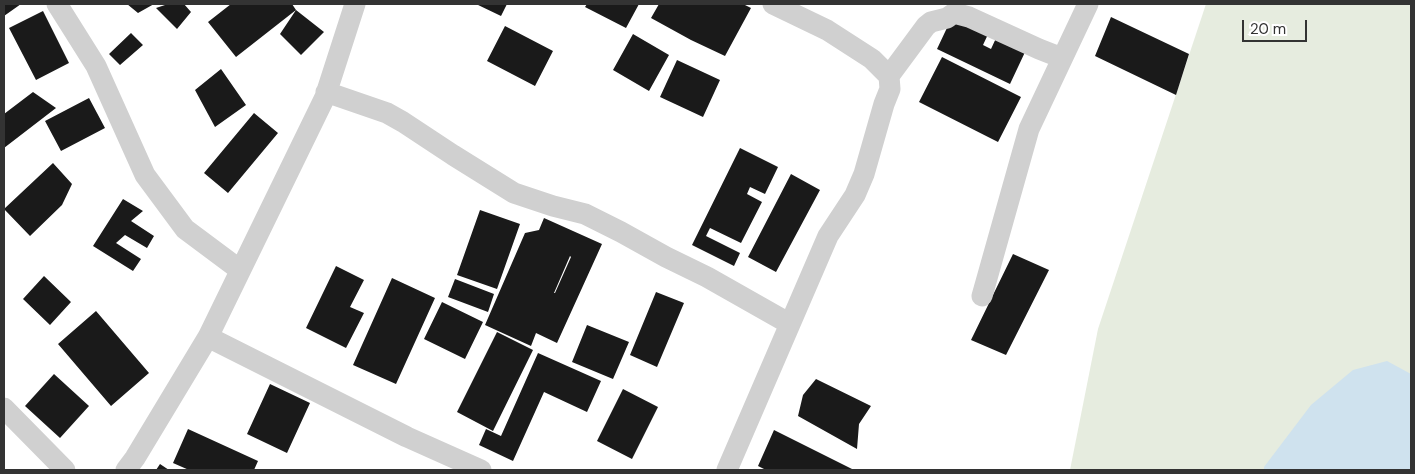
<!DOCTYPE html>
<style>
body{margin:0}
#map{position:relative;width:1415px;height:474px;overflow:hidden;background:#fff;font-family:"DM Sans",sans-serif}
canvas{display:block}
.frame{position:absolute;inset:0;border:5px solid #333;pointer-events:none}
.scale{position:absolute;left:1242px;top:20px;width:65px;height:22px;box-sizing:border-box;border:2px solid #333;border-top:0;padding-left:6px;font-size:15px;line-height:18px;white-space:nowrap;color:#333;-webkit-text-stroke:4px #fff;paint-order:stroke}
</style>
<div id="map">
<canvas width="1415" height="474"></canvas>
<div class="frame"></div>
<div class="scale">20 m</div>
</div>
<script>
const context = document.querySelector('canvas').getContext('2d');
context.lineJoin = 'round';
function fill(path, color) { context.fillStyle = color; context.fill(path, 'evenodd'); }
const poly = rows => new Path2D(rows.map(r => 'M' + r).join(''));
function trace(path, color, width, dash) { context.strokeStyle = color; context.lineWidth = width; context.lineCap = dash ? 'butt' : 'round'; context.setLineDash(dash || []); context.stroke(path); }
fill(poly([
 [1206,4,1411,4,1411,470,1070,470,1098,329]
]), '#e6ecdf');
fill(poly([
 [1387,361,1411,374,1411,470,1264,470,1264,467,1311,405,1353,370]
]), '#cfe2ee');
fill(poly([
 [4,4,21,4,4,16],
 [127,4,154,4,138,13],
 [168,4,184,4,191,12,177,29,156,8],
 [231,4,292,4,296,10,236,57,208,22],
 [476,4,507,4,501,16],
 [587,4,639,4,626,28,585,7],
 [659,4,743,4,751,8,725,56,691,40,651,18],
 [296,10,324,32,301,55,280,34],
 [43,11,69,63,36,80,9,28],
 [954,13,990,30,983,45,991,49,997,36,1026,50,1010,84,937,49],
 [1111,17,1189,54,1176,95,1095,56],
 [505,26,553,51,535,86,487,61],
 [131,33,143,45,120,65,109,54],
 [633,34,669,55,649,91,613,70],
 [942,57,1021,97,998,142,919,102],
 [677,60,720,80,703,117,660,97],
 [221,69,246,105,215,127,195,90],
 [33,92,56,108,4,148,4,114],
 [89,98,105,128,61,151,45,121],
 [254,113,278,133,228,193,204,173],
 [740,148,778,167,765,194,750,187,747,194,762,202,741,243,710,228,706,236,740,253,734,266,692,245],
 [53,163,72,184,62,205,30,236,4,209],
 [791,174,820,190,776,272,748,257],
 [123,199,143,211,131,221,154,236,147,248,125,235,116,243,141,259,133,271,93,246],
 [480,210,520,224,497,289,457,275],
 [544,218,602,244,557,343,536,333,531,346,485,325,525,233,539,230],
 [570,256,571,257,555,293,554,293],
 [1013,254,1049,270,1006,355,971,340],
 [336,266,364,280,350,307,364,313,346,348,306,328],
 [44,276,71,302,50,325,23,299],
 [392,278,435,298,396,384,353,365],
 [455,279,494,294,488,312,448,297],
 [656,292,684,303,657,367,630,355],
 [442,302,483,322,465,359,424,339],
 [96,311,149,373,111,406,58,344],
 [587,325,629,342,613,379,572,362],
 [497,332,533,350,493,431,457,412],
 [538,353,601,381,587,412,544,392,513,461,479,445,486,429,501,436],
 [54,374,89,406,60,438,25,406],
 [816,379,871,406,859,424,857,449,798,416,803,395],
 [270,384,310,403,287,453,247,434],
 [623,389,658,407,632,459,597,441],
 [188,429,258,461,254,470,189,470,173,463],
 [774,430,854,470,766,470,758,466],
 [160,464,169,470,156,470]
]), '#1a1a1a');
trace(poly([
 [57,4,96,66,145,175,185,229,240,270],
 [889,76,926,26,931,22,947,18,954,13,969,17,1039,49,1062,58],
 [326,92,387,113,403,122,453,155,514,193,553,206,585,214,621,232,666,257,707,277,790,324],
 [982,296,1029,129,1088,4],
 [208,337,407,437,481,470],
 [4,408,65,470],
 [126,470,135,458,208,337,325,97,355,4],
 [727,470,828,236,855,195,864,174,884,104,890,89,889,76,872,59,827,30,773,4]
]), '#d0d0d0', 21);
</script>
